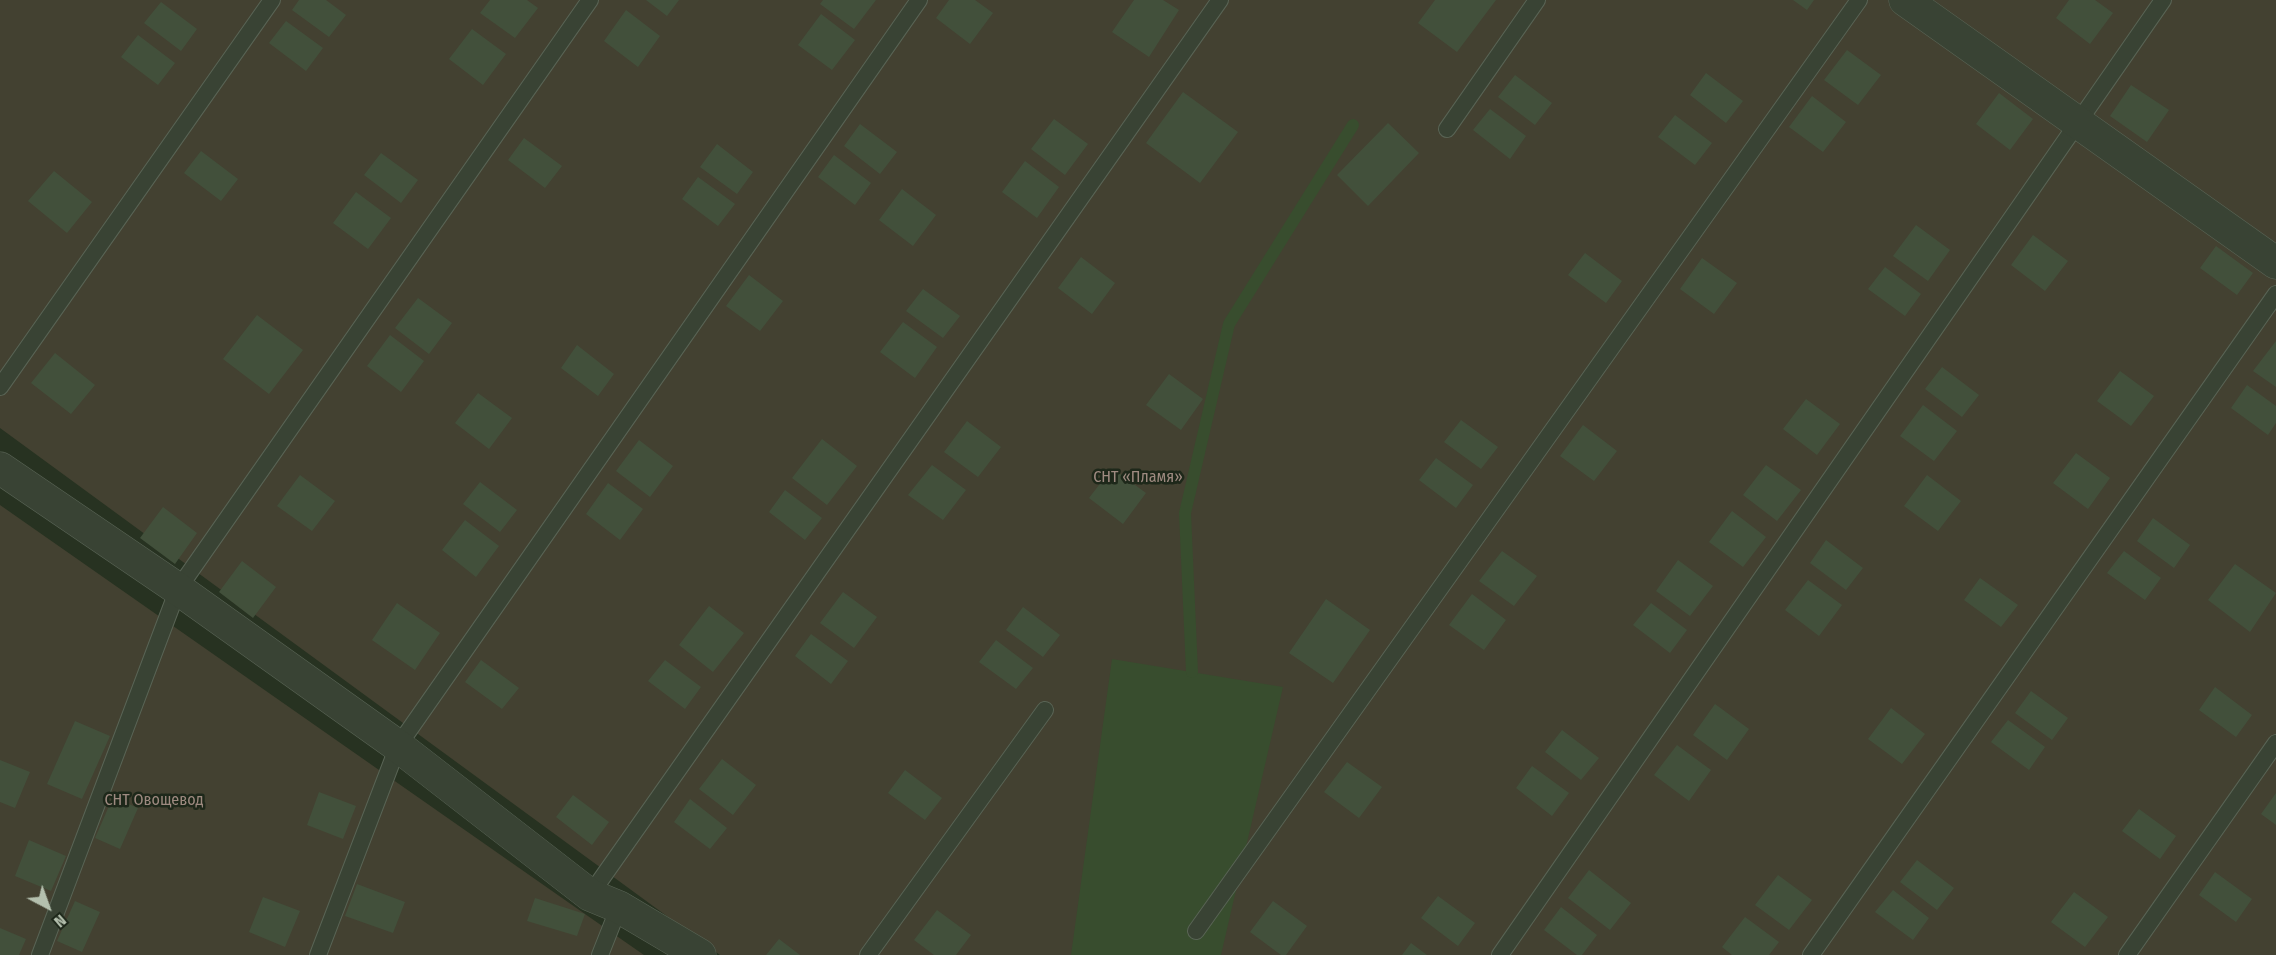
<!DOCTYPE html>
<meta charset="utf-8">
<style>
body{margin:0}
#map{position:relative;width:2276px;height:955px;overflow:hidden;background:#273221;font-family:"Fira Sans Condensed",sans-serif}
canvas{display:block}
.north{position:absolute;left:18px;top:877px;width:60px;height:60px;-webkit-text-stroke:4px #1e281a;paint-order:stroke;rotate:139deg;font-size:16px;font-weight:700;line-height:24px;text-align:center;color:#b4c0ae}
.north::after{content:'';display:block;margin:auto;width:21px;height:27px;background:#b4c0ae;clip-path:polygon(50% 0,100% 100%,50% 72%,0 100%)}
</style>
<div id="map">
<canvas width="2276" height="955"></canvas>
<div class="north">N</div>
</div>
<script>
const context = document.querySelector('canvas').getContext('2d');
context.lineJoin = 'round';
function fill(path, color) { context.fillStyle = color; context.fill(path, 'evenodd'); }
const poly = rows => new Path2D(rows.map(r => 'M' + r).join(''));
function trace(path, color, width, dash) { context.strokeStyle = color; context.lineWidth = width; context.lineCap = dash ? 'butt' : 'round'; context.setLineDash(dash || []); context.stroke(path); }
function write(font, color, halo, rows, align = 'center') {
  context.font = font + ' "Fira Sans Condensed",sans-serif'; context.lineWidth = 5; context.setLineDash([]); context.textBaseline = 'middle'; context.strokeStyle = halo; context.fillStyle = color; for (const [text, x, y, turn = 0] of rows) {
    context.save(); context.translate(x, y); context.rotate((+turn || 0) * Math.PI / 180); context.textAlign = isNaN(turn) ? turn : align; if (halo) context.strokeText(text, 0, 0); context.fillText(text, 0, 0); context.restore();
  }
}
fill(poly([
 [0,0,2276,0,2276,955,720,955,0,428],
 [0,505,585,914,644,955,0,955]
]), '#434131');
fill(poly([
 [1112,659,1283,687,1221,955,1071,955]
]), '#384d2e');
trace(poly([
 [1192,672,1185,513,1229,324,1353,125]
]), '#384d2e', 12);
fill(poly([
 [299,0,326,0,346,15,329,37,292,10],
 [490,0,527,0,538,8,515,38,480,13],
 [646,0,679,0,667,16],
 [823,0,876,0,854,29,820,4],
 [949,0,975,0,993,13,970,44,936,18],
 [1134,0,1163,0,1179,10,1149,57,1112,32],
 [1435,0,1496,0,1457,52,1418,23],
 [1793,0,1814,0,1807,10],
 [2069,0,2095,0,2113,13,2090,44,2056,18],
 [161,2,197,29,181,51,144,23],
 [626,10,660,36,638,67,604,41],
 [821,14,855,40,832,70,798,45],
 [286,21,323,48,306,71,269,43],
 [472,29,506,54,483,85,449,59],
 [138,35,175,63,158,85,121,57],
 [1847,50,1881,75,1858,105,1824,80],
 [1706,73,1743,101,1726,123,1690,95],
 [1515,75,1552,103,1535,125,1498,97],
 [2131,85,2169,110,2147,142,2110,116],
 [1183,92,1238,132,1200,183,1146,143],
 [1999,93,2033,119,2010,150,1976,124],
 [1812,96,1846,122,1823,152,1789,127],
 [1490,109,1526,136,1510,159,1473,130],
 [1675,115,1712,143,1695,165,1658,137],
 [1054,119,1088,144,1065,175,1031,149],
 [1388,123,1419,153,1368,206,1337,175],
 [860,124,897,152,880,174,844,146],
 [524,138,562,166,545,188,508,160],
 [717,144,753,172,737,194,700,167],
 [201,151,238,179,221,201,184,173],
 [381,153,418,180,401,203,364,175],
 [834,155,871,183,855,205,818,177],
 [1025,161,1059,187,1037,218,1002,192],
 [54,171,92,202,67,233,28,201],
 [698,177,735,204,718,226,682,199],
 [902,189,936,215,913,246,879,220],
 [356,192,391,218,368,249,333,223],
 [1916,225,1950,250,1928,281,1893,256],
 [2033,235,2068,261,2045,291,2011,265],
 [2216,246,2253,273,2237,295,2200,268],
 [1585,253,1622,281,1606,303,1568,275],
 [1081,257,1115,283,1092,314,1058,288],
 [1702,258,1737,283,1714,314,1680,289],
 [1885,267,1921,294,1905,316,1868,289],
 [749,275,783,301,760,331,726,306],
 [923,289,960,316,943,338,906,311],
 [418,298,452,323,429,354,395,328],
 [257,315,303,350,269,394,223,359],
 [903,322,937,347,915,378,880,352],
 [390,335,424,361,401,392,367,366],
 [2276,341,2276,387,2253,371],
 [577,345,614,374,598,396,561,368],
 [55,353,95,385,71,414,31,383],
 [1942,367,1979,395,1962,417,1925,389],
 [2120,371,2154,396,2131,426,2097,401],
 [1169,374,1203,399,1181,430,1146,405],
 [2247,385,2276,406,2276,423,2268,435,2231,408],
 [478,393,512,418,489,449,455,423],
 [1806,399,1840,424,1817,455,1783,429],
 [1923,405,1957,431,1934,461,1900,436],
 [1461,420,1498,447,1481,469,1444,442],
 [967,421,1001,447,978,477,944,452],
 [1583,425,1617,451,1594,481,1560,456],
 [822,439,857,466,827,505,792,478],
 [639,440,673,466,650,497,616,471],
 [2076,453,2110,478,2088,509,2053,483],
 [1436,458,1473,485,1456,508,1419,480],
 [932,465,966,490,943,520,908,495],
 [1766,465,1801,490,1777,521,1743,495],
 [1112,468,1146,493,1123,524,1089,498],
 [300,475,335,501,312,531,277,506],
 [1927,475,1961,501,1938,531,1904,506],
 [480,482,517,510,500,532,463,504],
 [608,483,643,509,620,540,586,514],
 [785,490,822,518,805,540,769,512],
 [163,507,197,533,175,564,140,538],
 [1732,511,1766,537,1743,567,1709,542],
 [2153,518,2190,545,2174,568,2137,541],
 [465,520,499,546,476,577,442,550],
 [1826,540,1863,568,1846,590,1810,563],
 [1502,551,1537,576,1514,606,1479,581],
 [2124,551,2161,578,2145,600,2107,573],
 [1678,560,1713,586,1690,616,1656,591],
 [242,561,276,587,253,618,219,592],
 [2235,564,2276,593,2250,632,2208,600],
 [1980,578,2018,605,2001,627,1964,600],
 [1808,580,1842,605,1819,636,1785,610],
 [843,592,877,617,854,648,820,623],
 [1472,594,1506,620,1484,650,1449,625],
 [1326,599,1370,630,1333,683,1289,653],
 [397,603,440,633,415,670,372,640],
 [1651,603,1687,630,1670,653,1633,625],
 [709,606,744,633,713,672,679,645],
 [1023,607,1060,635,1043,657,1006,630],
 [811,634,848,661,831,684,795,656],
 [996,640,1033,668,1016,689,979,662],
 [481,660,519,688,502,709,465,682],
 [665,660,701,687,685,709,648,681],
 [2215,687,2252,715,2236,737,2199,710],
 [2031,691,2068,718,2052,740,2015,713],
 [1715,704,1749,729,1727,760,1693,735],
 [1891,708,1925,734,1902,764,1868,739],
 [2008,720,2045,747,2029,770,1991,742],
 [75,721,110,736,82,799,47,784],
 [1562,730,1599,758,1581,780,1545,752],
 [1677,745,1711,770,1689,801,1654,775],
 [722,759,756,785,733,815,699,789],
 [0,760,30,772,15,808,0,802],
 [1347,762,1382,787,1359,818,1324,792],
 [1532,766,1569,793,1552,816,1516,788],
 [905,770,942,798,925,820,888,793],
 [319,792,356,806,343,839,307,825],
 [2276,793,2276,825,2261,814],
 [573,795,609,822,592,845,556,817],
 [113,797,138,808,120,849,95,838],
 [690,799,727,828,710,849,674,822],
 [2139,809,2176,836,2160,859,2122,831],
 [29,840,66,856,51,891,15,876],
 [1917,860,1954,888,1937,910,1900,882],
 [1589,870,1631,903,1610,930,1568,898],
 [2215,872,2252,899,2236,922,2199,895],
 [1778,875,1812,900,1789,930,1755,905],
 [357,884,405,902,393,933,345,916],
 [1893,890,1929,918,1913,940,1875,912],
 [2074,892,2108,917,2085,947,2051,922],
 [1438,896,1475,923,1458,946,1421,918],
 [263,897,300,911,285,947,249,932],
 [535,898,585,914,577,936,527,921],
 [75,901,100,912,82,952,57,941],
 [1273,901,1307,926,1286,955,1281,955,1250,932],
 [1561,907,1597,935,1582,955,1577,955,1544,930],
 [937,910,971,935,956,955,934,955,914,940],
 [1745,917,1779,942,1769,955,1732,955,1722,947],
 [0,928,26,939,19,955,0,955],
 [779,939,800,955,766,955],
 [1411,943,1427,955,1402,955]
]), '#42503b');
const lane = poly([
 [1447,129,1537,0],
 [0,387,272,0],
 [590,895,1220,0],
 [1196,931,1859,0],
 [40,955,178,589,590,0],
 [318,955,398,746,919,0],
 [600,955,619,907],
 [868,955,1045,710],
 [1500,955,2163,0],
 [1811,955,2276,294],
 [2127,955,2276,743]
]);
const street = poly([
 [1905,0,2276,263],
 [0,468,178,589,398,746,590,895,619,907,700,955]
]);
trace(lane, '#596455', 18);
trace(street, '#596455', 33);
trace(lane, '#394334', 16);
trace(street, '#394334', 32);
write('16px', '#9e8a80', '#1e281a', [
 ["СНТ «Пламя»",1138,478],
 ["СНТ Овощевод",154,801]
]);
</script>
